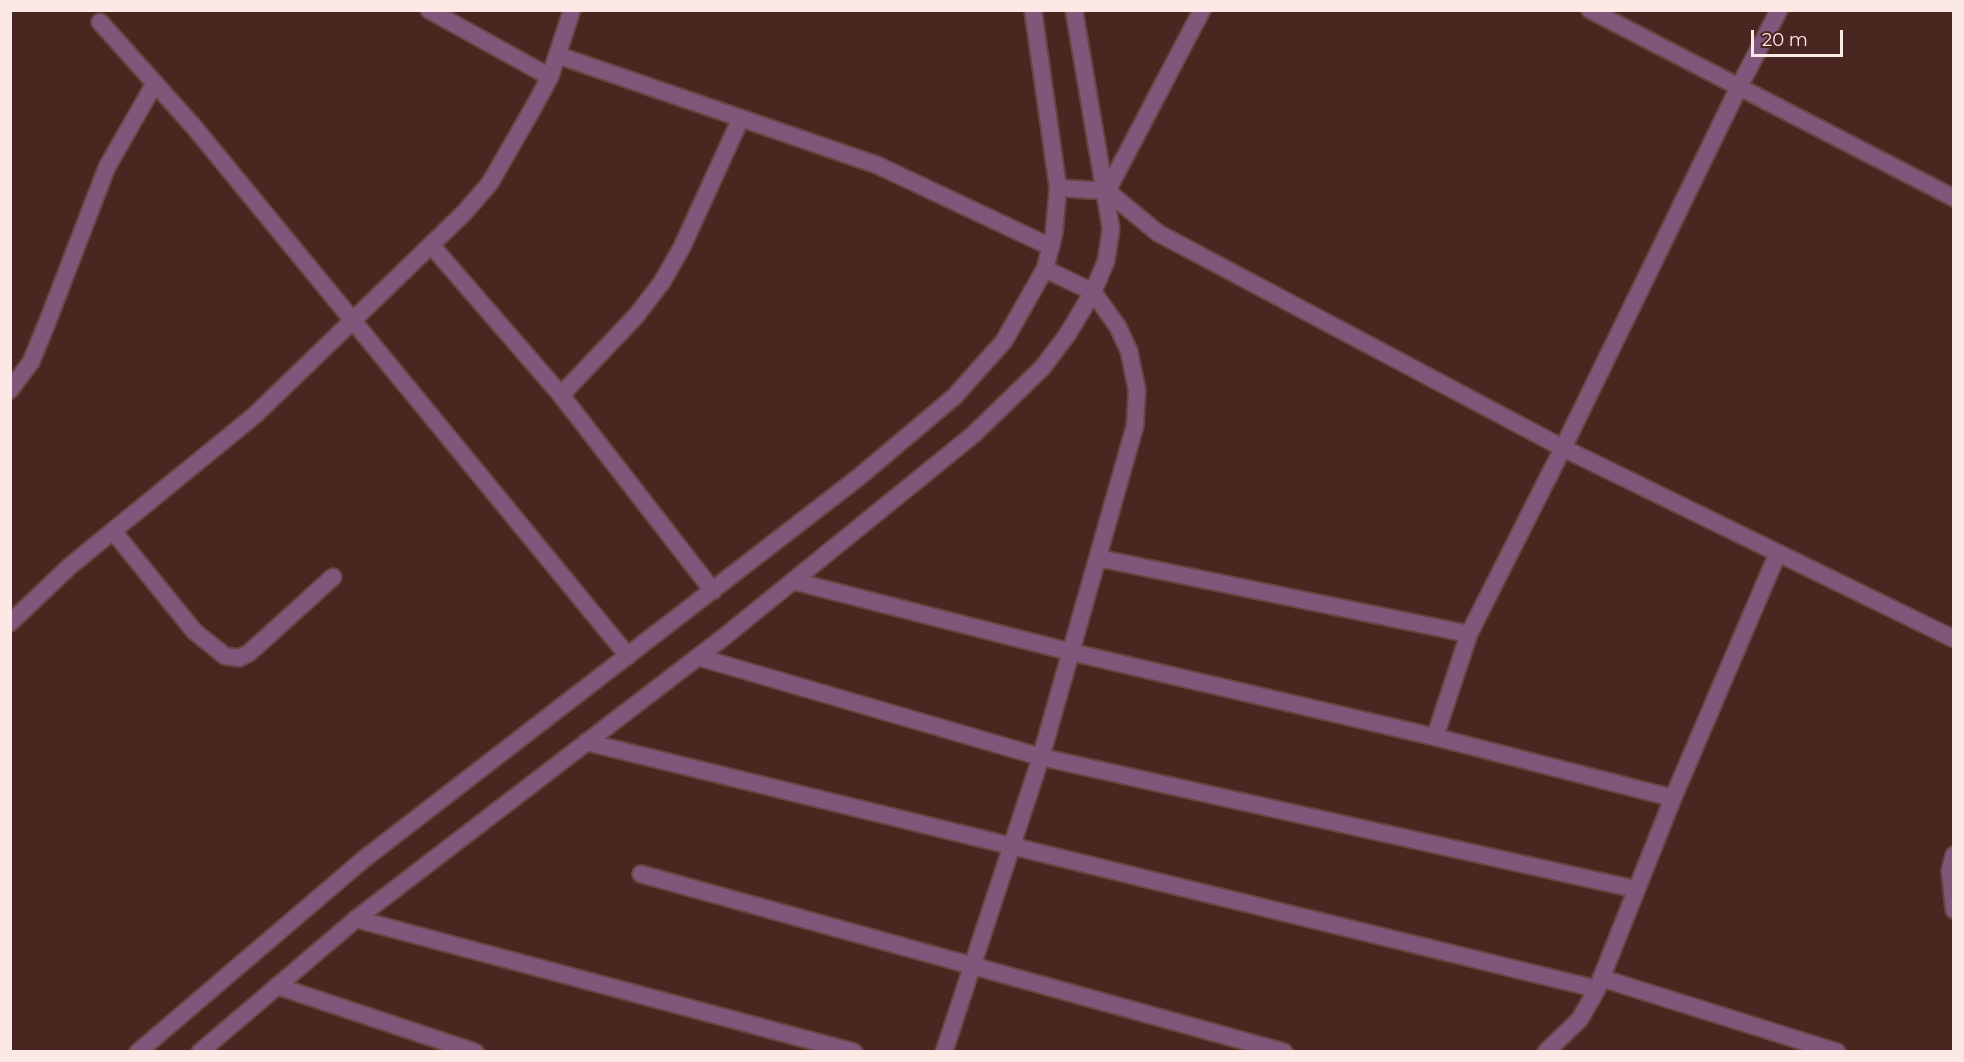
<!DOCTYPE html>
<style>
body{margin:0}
#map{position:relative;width:1964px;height:1062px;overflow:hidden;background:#4a2620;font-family:Montserrat,sans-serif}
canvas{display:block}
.frame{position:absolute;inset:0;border:12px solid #fce9e5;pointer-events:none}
.scale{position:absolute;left:1751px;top:30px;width:92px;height:27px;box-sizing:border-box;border:3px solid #fce9e5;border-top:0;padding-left:8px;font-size:18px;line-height:21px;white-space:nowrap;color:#fce9e5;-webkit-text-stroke:4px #4a2620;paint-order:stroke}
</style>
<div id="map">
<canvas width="1964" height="1062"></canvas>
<div class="frame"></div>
<div class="scale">20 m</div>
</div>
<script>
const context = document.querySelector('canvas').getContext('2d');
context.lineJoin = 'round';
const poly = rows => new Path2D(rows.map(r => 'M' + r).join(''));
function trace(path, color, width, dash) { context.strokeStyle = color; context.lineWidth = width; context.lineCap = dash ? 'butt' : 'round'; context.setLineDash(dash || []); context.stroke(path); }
const minor = poly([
 [429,10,550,77],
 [1590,10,1954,198],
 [100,22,194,127,628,656],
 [557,55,877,165,1051,247],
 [1058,188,1107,191,1158,233,1563,448,1954,639],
 [1107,191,1202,10],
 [431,245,561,395,713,591],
 [10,390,31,362,47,323,107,167,155,83],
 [561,395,636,316,662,282,682,247,741,118],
 [113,531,194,631,225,656,239,658,249,653,333,577],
 [1098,558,1469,634],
 [793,581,1071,652,1435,737,1673,798],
 [10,623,70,566,255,415,464,213,490,183,532,110,550,77,572,10],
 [698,657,1041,757,1635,889],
 [1435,737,1469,634,1563,448,1738,89,1779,10],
 [586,742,1597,989],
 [1954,855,1950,871,1954,910],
 [641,874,1284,1052],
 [356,919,854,1052],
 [1601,978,1837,1052],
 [277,986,475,1052],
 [944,1052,1041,757,1135,426,1137,390,1129,351,1118,327,1093,292,1045,269],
 [1546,1052,1580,1019,1597,989,1673,798,1777,555]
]);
const tertiary = poly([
 [138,1052,364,859,859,477,955,396,1004,341,1045,269,1054,233,1058,188,1033,10],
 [200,1052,356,919,724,637,974,434,1043,367,1067,335,1093,292,1106,261,1111,229,1074,10]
]);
trace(minor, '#664540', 20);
trace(tertiary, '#664540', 20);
trace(minor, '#80567b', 16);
trace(tertiary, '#80567b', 16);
</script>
